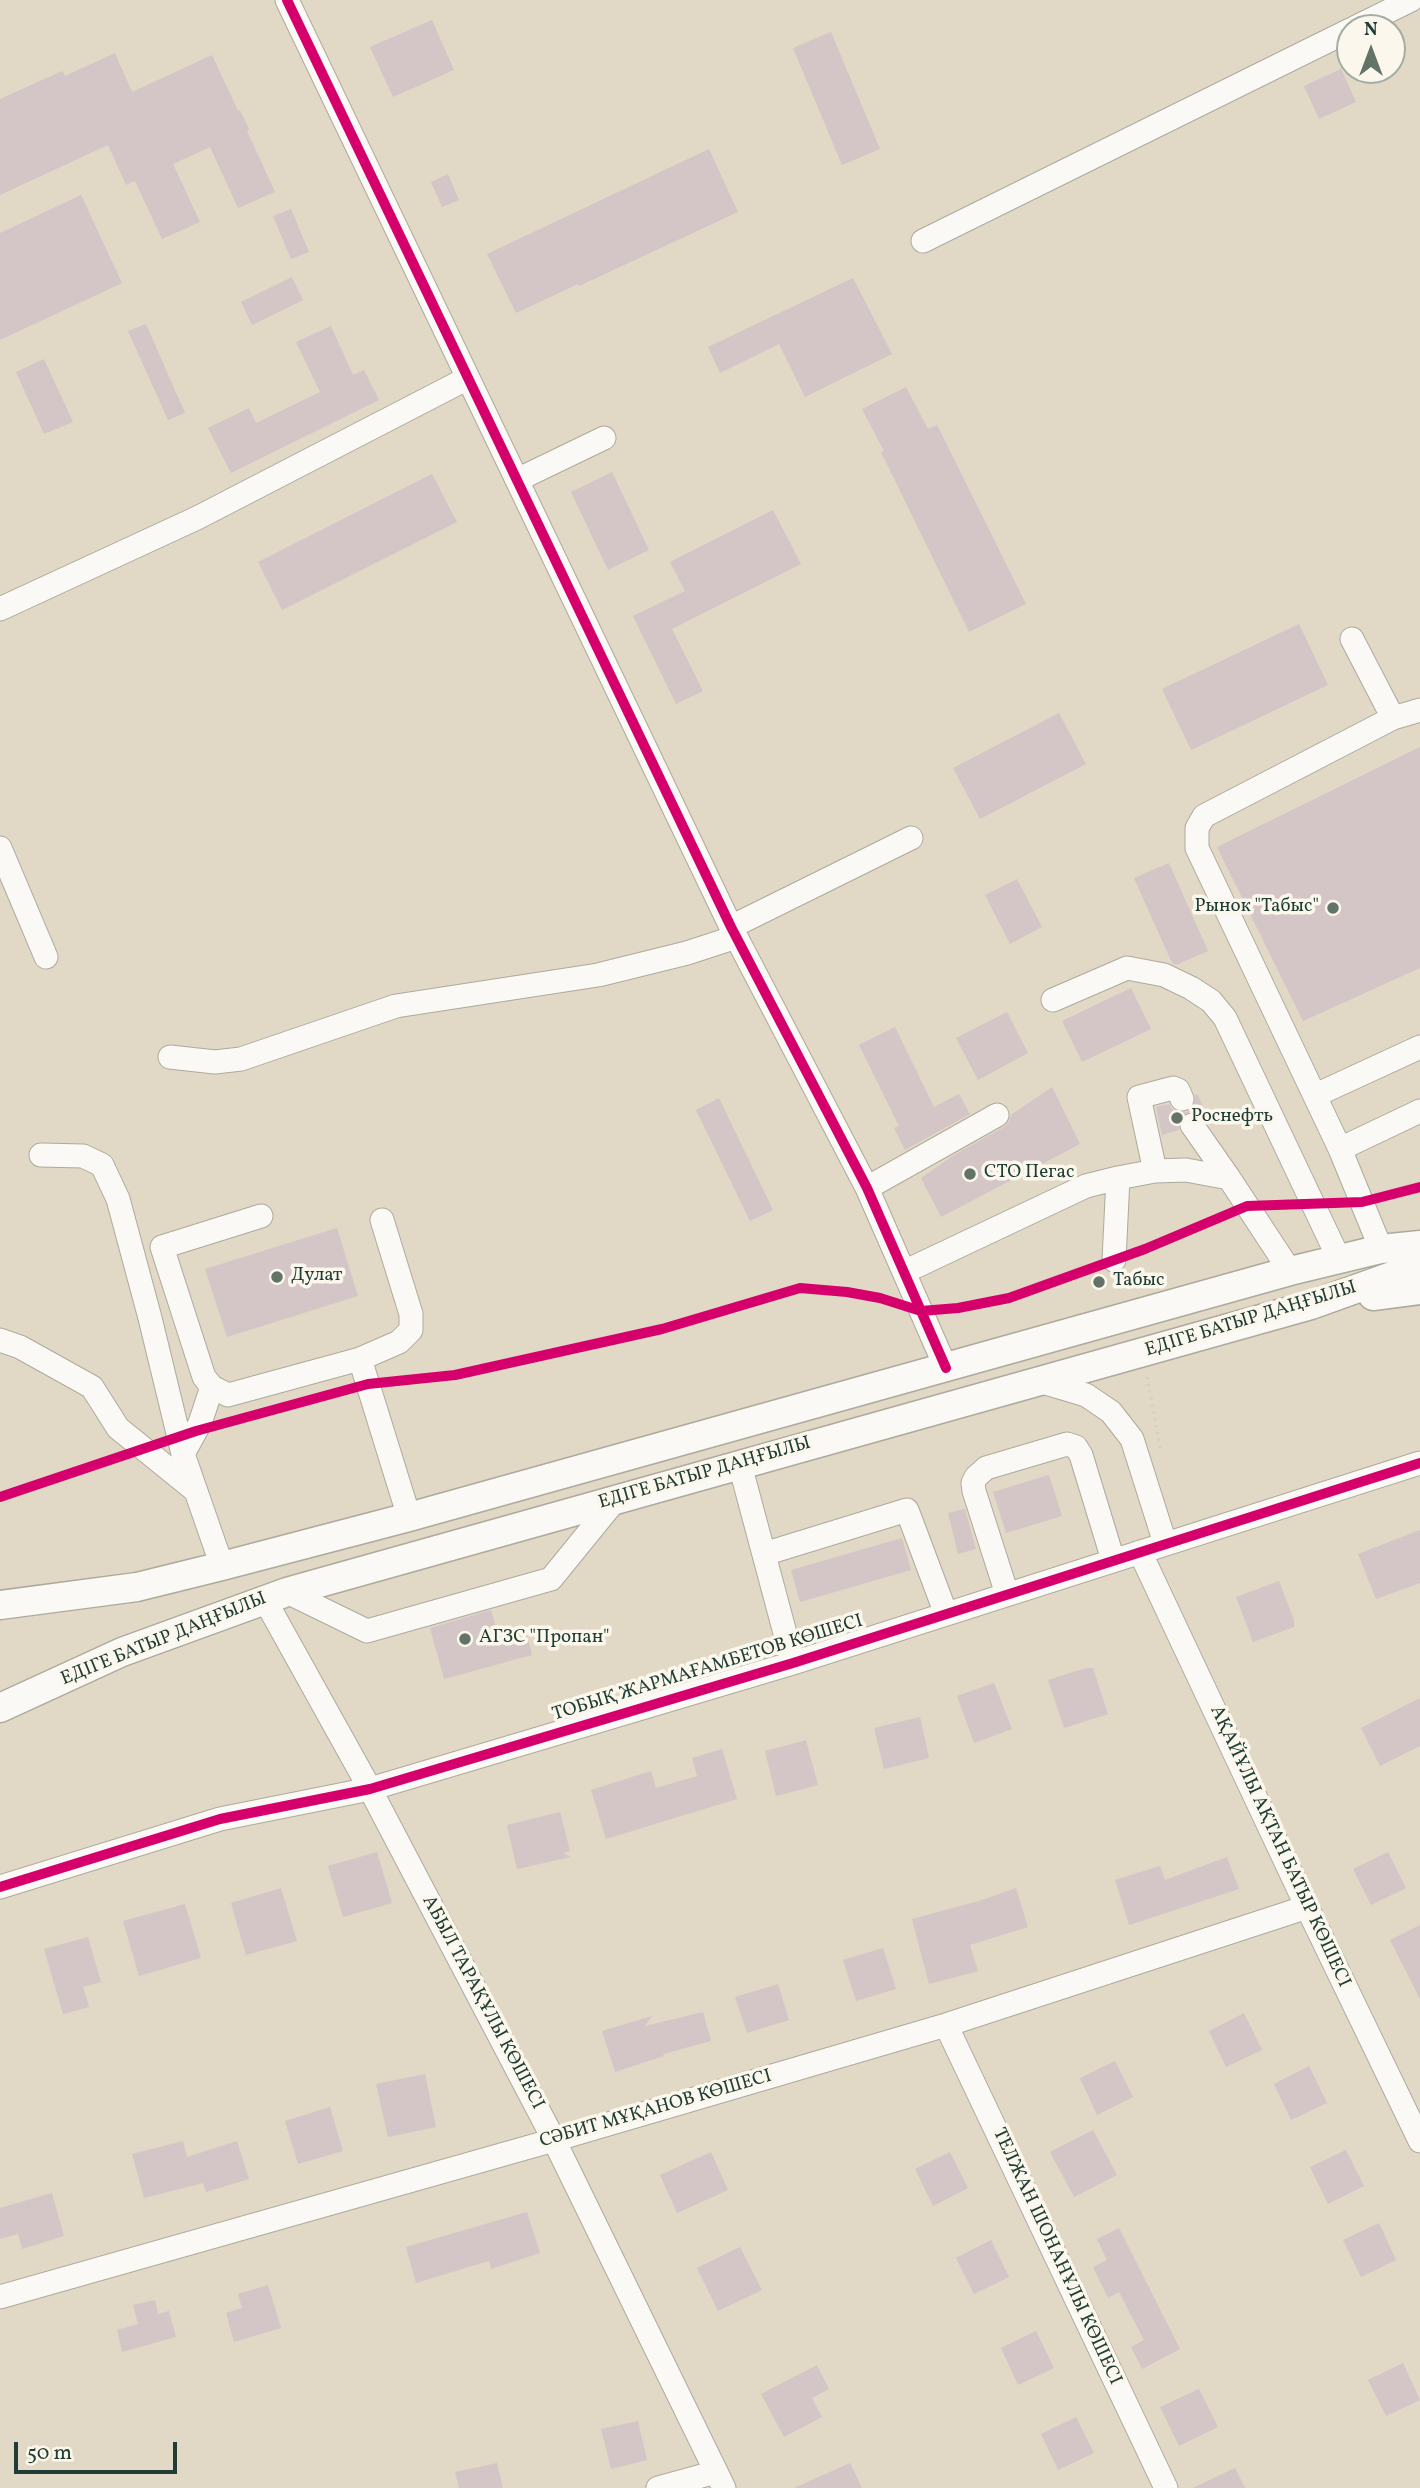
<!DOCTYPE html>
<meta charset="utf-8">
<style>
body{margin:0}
#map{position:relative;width:1420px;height:2488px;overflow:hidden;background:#e1d8c5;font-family:Vollkorn,serif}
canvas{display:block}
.north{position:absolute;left:1336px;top:14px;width:70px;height:70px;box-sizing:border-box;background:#fbf7ec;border:2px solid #a3ada2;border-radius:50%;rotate:0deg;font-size:19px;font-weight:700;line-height:28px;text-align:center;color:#1f3d34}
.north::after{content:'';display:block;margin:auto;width:24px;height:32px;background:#637367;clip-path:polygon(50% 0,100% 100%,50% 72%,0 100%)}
.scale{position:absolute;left:14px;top:2442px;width:163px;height:32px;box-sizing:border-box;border:4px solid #1f3d34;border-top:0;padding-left:9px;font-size:21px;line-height:24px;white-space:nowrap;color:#1f3d34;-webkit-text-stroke:5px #fbf7ec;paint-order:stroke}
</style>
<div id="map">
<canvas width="1420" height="2488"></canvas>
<div class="north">N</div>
<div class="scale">50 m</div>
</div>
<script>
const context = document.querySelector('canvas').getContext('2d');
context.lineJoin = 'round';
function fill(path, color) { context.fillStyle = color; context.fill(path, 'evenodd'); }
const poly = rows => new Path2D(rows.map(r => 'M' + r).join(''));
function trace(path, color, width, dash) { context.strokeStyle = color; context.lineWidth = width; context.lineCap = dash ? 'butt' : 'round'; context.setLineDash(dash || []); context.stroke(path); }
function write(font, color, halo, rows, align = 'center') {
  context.font = font + ' Vollkorn,serif'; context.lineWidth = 7; context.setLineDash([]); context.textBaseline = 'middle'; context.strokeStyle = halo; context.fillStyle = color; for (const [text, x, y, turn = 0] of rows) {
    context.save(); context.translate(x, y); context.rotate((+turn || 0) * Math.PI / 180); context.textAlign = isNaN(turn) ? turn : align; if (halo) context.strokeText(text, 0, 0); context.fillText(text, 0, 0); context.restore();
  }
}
fill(poly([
 [432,20,454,70,393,97,370,47],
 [831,32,880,149,842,165,793,48],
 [115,53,132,92,212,55,238,111,240,110,249,129,247,131,275,192,238,208,210,147,173,164,200,222,162,239,135,181,126,185,108,145,0,195,0,99,62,71,65,76],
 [1341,69,1356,102,1319,119,1304,86],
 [709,149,738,212,579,286,578,284,516,313,487,254],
 [448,174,459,200,442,207,431,182],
 [81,195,122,283,0,340,0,233],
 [291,209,309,252,291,259,273,216],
 [292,277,303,300,252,325,241,302],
 [853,278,892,354,805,397,779,344,720,373,708,347],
 [146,324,185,413,168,420,128,331],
 [331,326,353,375,364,370,379,400,231,473,208,428,249,408,256,423,320,392,296,342],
 [44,359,73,422,44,434,16,372],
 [906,387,928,429,937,425,1026,604,969,632,881,452,884,451,862,409],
 [612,472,649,550,608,570,571,492],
 [432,474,457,522,282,610,258,562],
 [773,510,801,564,672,629,703,691,676,704,633,616,685,591,670,562],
 [1299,624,1328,685,1191,750,1162,689],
 [1059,713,1086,764,980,819,953,768],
 [1420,747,1420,968,1303,1021,1217,847],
 [1169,863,1208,951,1176,965,1172,963,1134,878],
 [1017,879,1042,927,1010,944,985,895],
 [1131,988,1151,1029,1082,1062,1062,1021],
 [1007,1012,1028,1053,978,1080,956,1038],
 [895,1027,934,1107,959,1094,970,1114,905,1150,894,1128,899,1126,859,1045],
 [1052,1087,1080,1144,941,1217,921,1178,954,1155,1004,1127,1009,1122,1011,1115],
 [1198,1094,1207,1120,1199,1113,1190,1111,1180,1118,1179,1130,1162,1135,1156,1107,1169,1104,1174,1111,1187,1112,1194,1107,1195,1095],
 [719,1098,773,1210,750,1221,696,1110],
 [337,1228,358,1296,227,1337,205,1269],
 [1049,1475,1062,1516,1006,1533,993,1492],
 [965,1509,976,1549,958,1554,948,1513],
 [1420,1530,1420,1583,1376,1599,1358,1554],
 [902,1538,911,1570,800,1602,791,1570],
 [1279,1581,1294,1620,1294,1627,1253,1642,1236,1597],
 [491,1610,500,1642,527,1635,532,1655,444,1679,430,1628],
 [1086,1668,1093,1668,1108,1714,1064,1728,1048,1680],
 [994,1683,1012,1729,974,1743,957,1696],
 [1420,1698,1420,1746,1380,1766,1361,1728],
 [920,1717,929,1758,884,1769,874,1728],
 [806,1740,818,1785,776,1796,765,1751],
 [722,1749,737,1799,606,1839,591,1790,651,1771,656,1788,697,1776,692,1758],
 [560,1812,570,1851,563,1853,571,1857,517,1869,507,1825],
 [377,1852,392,1903,343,1917,328,1866],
 [1388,1852,1406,1888,1371,1905,1353,1869],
 [1227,1857,1239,1889,1129,1925,1115,1880,1160,1866,1165,1880],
 [281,1888,297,1941,246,1955,231,1903],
 [1016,1888,1028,1927,970,1945,978,1971,929,1984,912,1919,979,1901],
 [185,1904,201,1958,139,1976,123,1921],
 [1420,1925,1420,1999,1390,1940],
 [88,1937,101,1982,83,1987,89,2007,63,2014,44,1949],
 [883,1948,896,1989,856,2001,843,1960],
 [778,1984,789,2020,747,2033,735,1997],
 [703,2012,711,2041,663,2054,664,2056,615,2072,602,2031,652,2016,645,2026],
 [1244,2013,1262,2050,1226,2067,1209,2031],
 [1115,2061,1133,2097,1097,2115,1080,2078],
 [1309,2066,1327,2103,1291,2120,1274,2084],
 [425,2074,436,2127,388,2137,376,2084],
 [330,2107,343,2151,298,2164,285,2121],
 [1093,2130,1117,2175,1074,2197,1050,2152],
 [183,2141,187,2157,237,2141,249,2179,206,2192,203,2183,144,2198,132,2154],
 [1346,2150,1364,2186,1328,2204,1310,2167],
 [711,2152,728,2190,677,2213,660,2175],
 [950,2152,968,2188,933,2206,915,2169],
 [52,2193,64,2236,22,2249,18,2234,0,2239,0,2208],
 [527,2212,540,2253,491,2269,489,2261,416,2283,406,2247],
 [1379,2223,1396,2260,1361,2277,1343,2240],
 [1119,2228,1180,2349,1142,2369,1131,2347,1144,2340,1119,2292,1108,2298,1093,2267,1107,2260,1097,2239],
 [991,2240,1009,2277,974,2294,956,2258],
 [740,2247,762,2290,718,2311,697,2268],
 [268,2285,281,2328,234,2342,226,2313,242,2308,238,2294],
 [155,2300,158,2314,169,2311,176,2337,122,2352,117,2330,138,2324,133,2305],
 [1036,2331,1054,2368,1018,2385,1001,2348],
 [1403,2363,1420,2400,1386,2416,1368,2380],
 [817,2365,829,2389,812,2398,822,2417,784,2437,761,2394],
 [1199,2389,1218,2427,1179,2446,1160,2407],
 [1076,2417,1094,2453,1058,2470,1041,2434],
 [638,2421,647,2460,611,2469,601,2429],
 [497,2463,503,2488,459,2488,455,2472],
 [850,2463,862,2488,794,2488],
 [1235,2468,1245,2488,1193,2488]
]), '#d4c5c6');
const minor = poly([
 [287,0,731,927,867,1188,946,1368],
 [1354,28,1411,0],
 [923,241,1350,30],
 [517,480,604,438],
 [0,609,197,518,468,378],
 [1352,639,1393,718],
 [0,848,46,957],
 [731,927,911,838],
 [1053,1000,1127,968,1164,975,1191,988,1211,1001,1225,1018,1339,1259],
 [170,1057,215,1062,241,1059,396,1006,598,975,687,953,736,937],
 [1316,1095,1420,1047],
 [1192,1125,1229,1178],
 [1340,1149,1197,848,1197,828,1204,816,1393,718,1420,710],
 [41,1155,83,1156,102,1165,118,1199,150,1318,183,1454,222,1566],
 [1155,1171,1139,1097,1173,1088,1178,1090,1182,1099],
 [867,1188,997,1115],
 [261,1216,162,1247,204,1377,212,1387,228,1395,360,1359,399,1342,411,1330,411,1314,382,1220],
 [1381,1249,1340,1149,1420,1111],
 [1114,1260,1118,1178,1155,1171,1186,1170,1229,1178,1290,1271],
 [904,1272,1086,1186,1118,1178],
 [0,1340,20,1347,92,1387,118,1428,196,1491],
 [360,1359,409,1517],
 [1039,1381,1086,1395,1111,1412,1132,1439,1165,1543],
 [183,1454,200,1423,212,1387],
 [740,1465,793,1663],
 [1140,1552,1307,1907,1420,2141],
 [764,1554,907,1510,946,1614],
 [287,1592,367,1631,551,1579,616,1499],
 [1007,1594,974,1491,973,1483,976,1477,986,1468,1067,1444,1076,1447,1081,1455,1113,1560],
 [265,1600,370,1789,554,2140,724,2488],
 [0,1887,220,1819,370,1789,793,1663,1420,1463],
 [946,2025,1166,2488],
 [0,2297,554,2140,946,2025,1307,1907],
 [658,2488,716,2472]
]);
const major = poly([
 [1373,1296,1420,1290],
 [0,1605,137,1587,222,1566,409,1517,1290,1271,1381,1249,1420,1245],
 [0,1708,122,1652,287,1592,1311,1305,1420,1266]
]);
trace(minor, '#adaa9d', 25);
trace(major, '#adaa9d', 31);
trace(poly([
 [1147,1377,1161,1452]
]), '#d0d0ca', 3.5, [2, 5]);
trace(minor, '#faf9f6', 23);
trace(major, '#faf9f6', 28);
trace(poly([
 [287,0,731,927,867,1188,946,1368],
 [0,1497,196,1431,368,1384,455,1375,662,1329,800,1288,847,1292,880,1298,921,1311,958,1308,1009,1298,1145,1249,1247,1206,1362,1202,1420,1187],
 [0,1887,220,1819,370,1789,793,1663,1420,1463]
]), '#d6006c', 10);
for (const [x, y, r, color] of [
 [1333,908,7,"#637367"],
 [1177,1118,7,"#637367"],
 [970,1174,7,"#637367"],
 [277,1277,7,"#637367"],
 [1099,1282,7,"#637367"],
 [465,1639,7,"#637367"]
]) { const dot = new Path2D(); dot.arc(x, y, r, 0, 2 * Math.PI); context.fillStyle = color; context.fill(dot); trace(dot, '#fbf7ec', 2.5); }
write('19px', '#1f3d34', '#fbf7ec', [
 ["Рынок \"Табыс\"",1319,908,"right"],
 ["Роснефть",1191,1118],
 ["СТО Пегас",984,1174],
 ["Дулат",291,1277],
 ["Табыс",1113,1282],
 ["АГЗС \"Пропан\"",479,1639]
], 'left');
write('19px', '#1f3d34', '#fbf7ec', [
 ["ЕДІГЕ БАТЫР ДАҢҒЫЛЫ",1251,1320,-17],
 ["ЕДІГЕ БАТЫР ДАҢҒЫЛЫ",705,1474,-16],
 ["ЕДІГЕ БАТЫР ДАҢҒЫЛЫ",164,1640,-22],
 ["ТОБЫҚ ЖАРМАҒАМБЕТОВ КӨШЕСІ",708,1669,-17],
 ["АҚАЙҰЛЫ АҚТАН БАТЫР КӨШЕСІ",1279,1847,65],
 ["АБЫЛ ТАРАҚҰЛЫ КӨШЕСІ",482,2003,62],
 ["СӘБИТ МҰҚАНОВ КӨШЕСІ",656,2110,-16],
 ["ТЕЛЖАН ШОНАНҰЛЫ КӨШЕСІ",1056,2257,65]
]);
</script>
